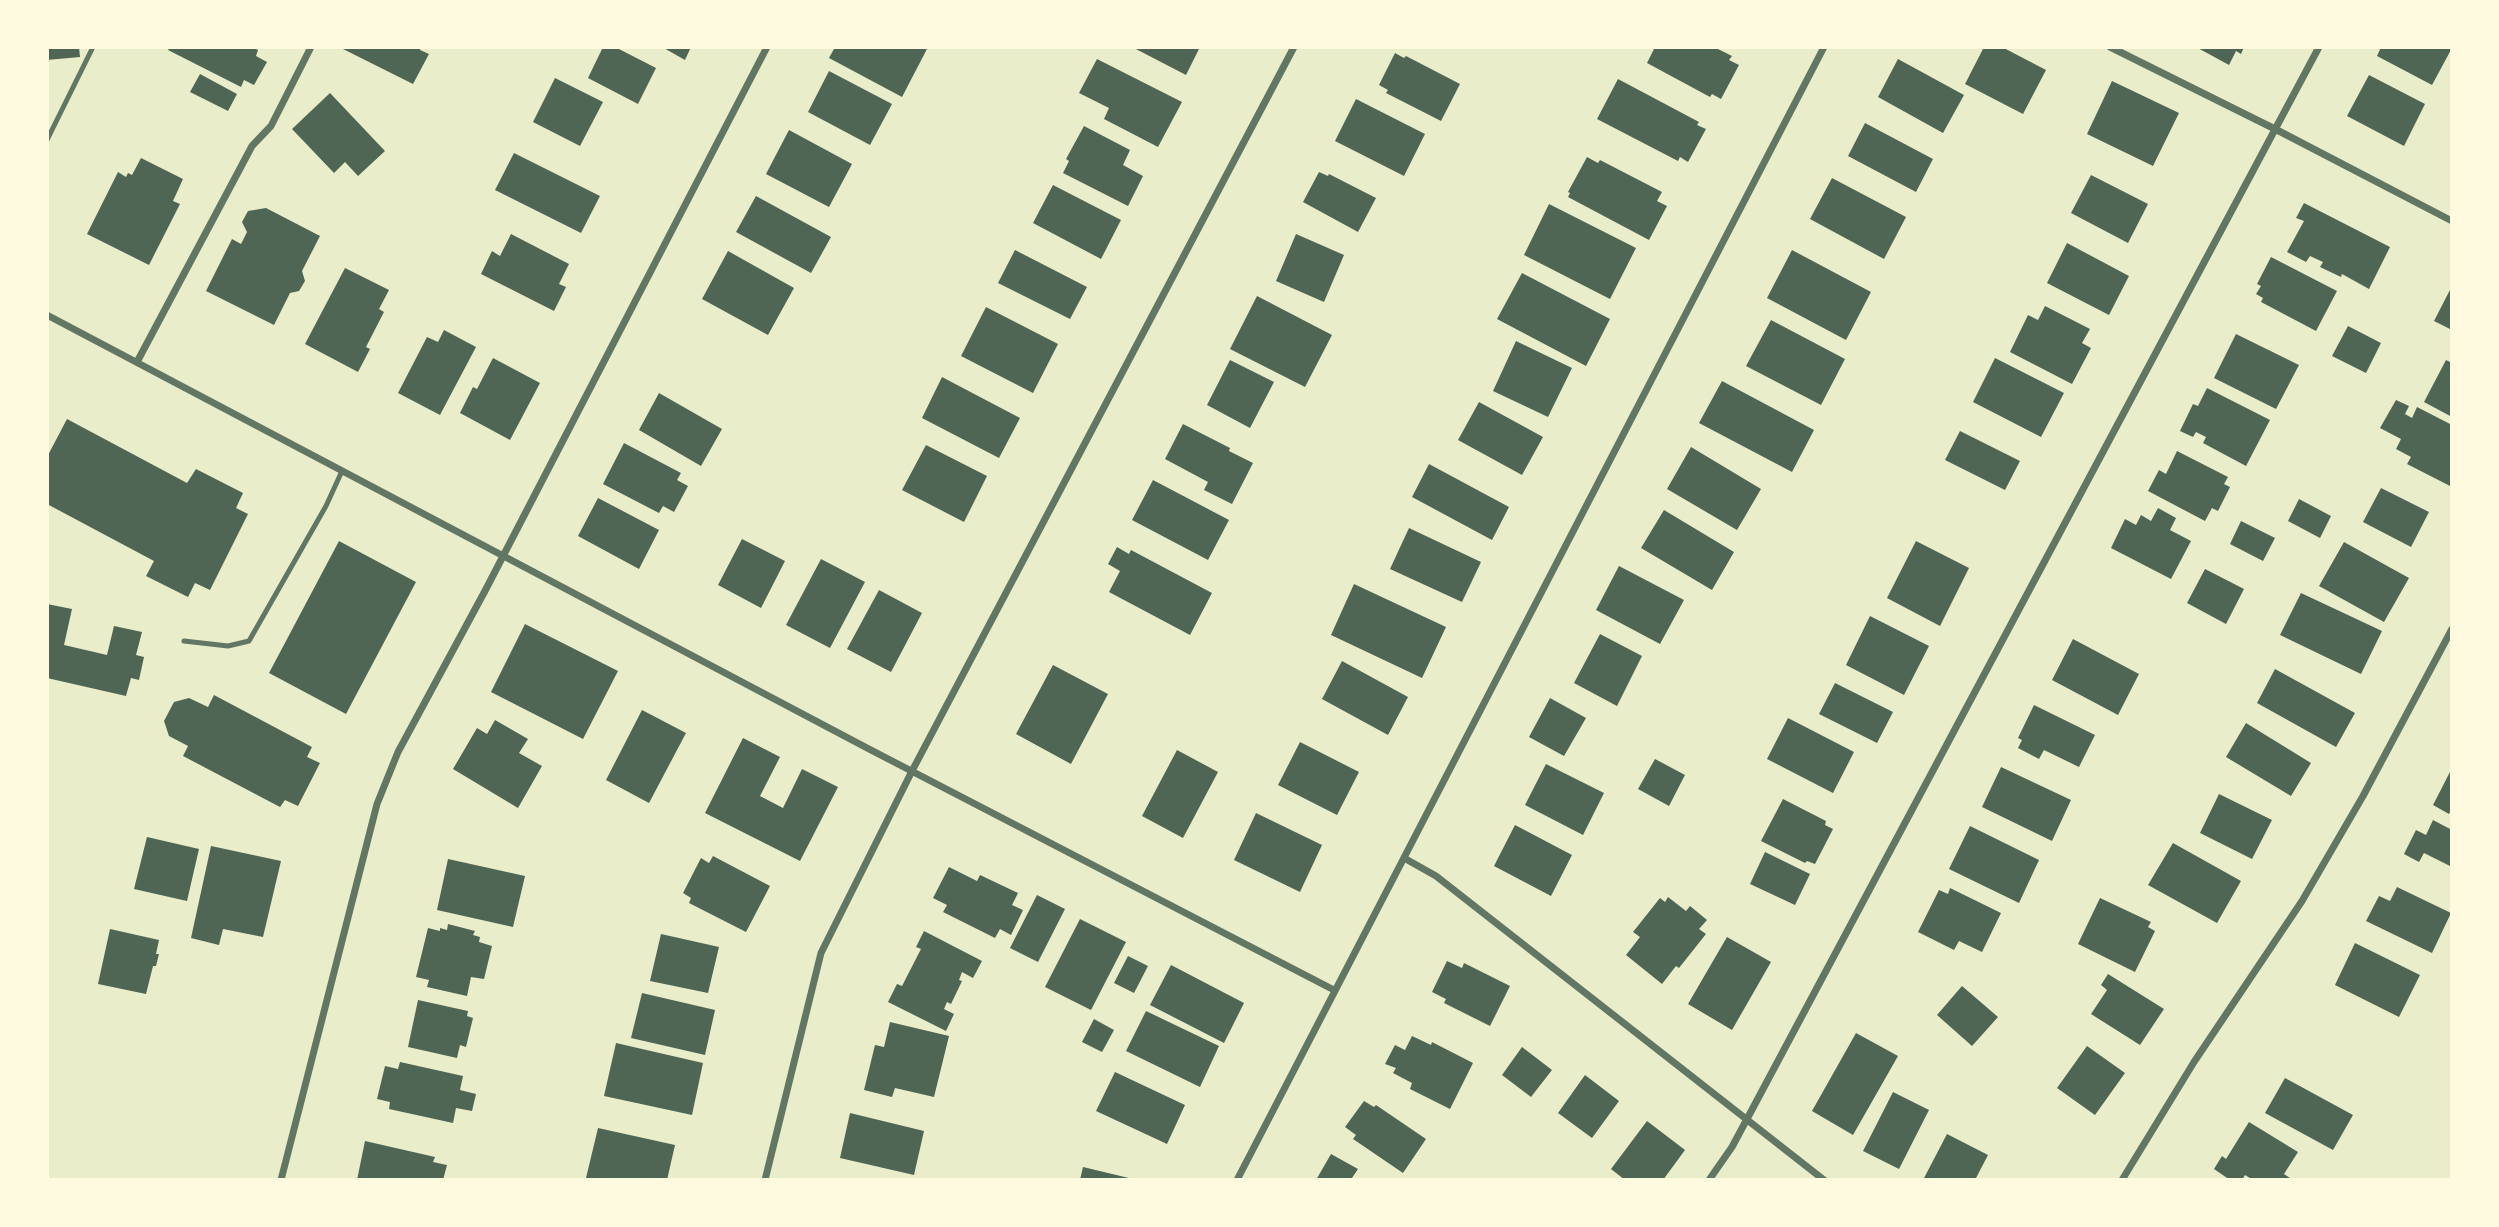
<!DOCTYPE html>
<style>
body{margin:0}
#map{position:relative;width:2499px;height:1227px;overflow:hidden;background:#e9edc9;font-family:"PT Sans",sans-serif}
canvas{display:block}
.frame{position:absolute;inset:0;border:49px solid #fefae0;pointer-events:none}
</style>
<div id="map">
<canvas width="2499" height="1227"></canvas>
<div class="frame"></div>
</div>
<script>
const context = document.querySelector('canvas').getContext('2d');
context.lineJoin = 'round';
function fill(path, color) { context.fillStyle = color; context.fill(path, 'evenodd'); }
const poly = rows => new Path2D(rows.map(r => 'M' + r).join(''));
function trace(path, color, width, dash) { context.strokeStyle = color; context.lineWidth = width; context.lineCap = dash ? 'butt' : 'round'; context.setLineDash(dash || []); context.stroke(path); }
fill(poly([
 [47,47,79,47,80,57,47,60],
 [170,47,252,47,258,50,256,56,267,62,254,85,244,80,241,87,168,50],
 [339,47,421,47,420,50,429,54,413,84],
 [603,47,615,47,656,68,638,104,588,78],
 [662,47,691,47,685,60],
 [835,47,924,47,927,49,902,97,829,58],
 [1132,47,1200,47,1186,75],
 [1655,47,1714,47,1732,56,1729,60,1739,65,1721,99,1712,94,1710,97,1647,63],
 [1984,47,2002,47,2046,70,2023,114,1965,84],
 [2196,47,2244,47,2241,54,2236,51,2229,65],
 [2381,47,2452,47,2452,48,2432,85,2377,56],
 [1395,53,1404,58,1406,56,1460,84,1441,121,1386,93,1388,90,1379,85],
 [1097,59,1182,102,1158,147,1104,119,1109,108,1079,93],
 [1898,59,1964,95,1943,133,1878,97],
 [829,71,892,104,870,145,808,112],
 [200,74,237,94,228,111,190,92],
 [2369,75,2425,104,2404,146,2347,116],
 [555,78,603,102,580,146,533,122],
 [1618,79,1699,122,1697,125,1706,129,1688,162,1680,157,1678,161,1597,119],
 [2112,81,2179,113,2153,166,2087,134],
 [330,93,385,151,358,176,345,162,334,173,292,129],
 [1356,99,1425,134,1404,176,1335,141],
 [1865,123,1933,159,1916,192,1848,156],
 [1084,126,1130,150,1123,165,1143,176,1128,206,1063,173,1069,161,1066,159],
 [789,130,852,164,829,207,766,174],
 [514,153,600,196,581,233,495,190],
 [1587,157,1598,163,1600,160,1662,192,1657,201,1667,206,1649,240,1568,197,1570,193,1568,192],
 [141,158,183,179,173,201,180,204,149,265,87,234,118,172,126,177,128,173,132,175],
 [1319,172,1328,176,1329,174,1376,198,1358,232,1303,202],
 [2091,175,2148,204,2128,243,2071,213],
 [1832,178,1906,217,1884,259,1810,219],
 [1053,185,1121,220,1101,259,1033,223],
 [756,196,831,237,811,273,736,232],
 [2304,203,2390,247,2369,289,2342,274,2341,277,2320,267,2323,262,2310,256,2306,262,2287,252,2304,221,2296,218],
 [1549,204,1636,248,1610,299,1524,255],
 [266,208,320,236,302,271,305,281,299,291,290,293,274,325,206,291,232,239,241,244,247,232,242,222,248,211],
 [511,234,569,264,559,284,566,287,554,311,481,274,492,251,500,256],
 [1296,234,1344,255,1324,302,1276,281],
 [2067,243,2129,276,2109,315,2047,283],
 [1015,250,1087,287,1070,319,998,283],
 [1792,250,1871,292,1846,340,1767,298],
 [728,251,794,288,768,335,702,299],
 [2271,257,2337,291,2316,331,2261,302,2263,298,2256,294,2261,286,2257,284],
 [345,268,389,290,379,309,384,312,366,347,370,349,358,372,305,344],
 [1522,273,1610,319,1586,366,1497,319],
 [2452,286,2452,330,2434,321],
 [1257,296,1332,335,1305,387,1230,349],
 [2045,306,2090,329,2082,343,2091,348,2072,384,2010,352,2028,315,2038,320],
 [986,307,1058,344,1033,393,961,356],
 [1771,320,1845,359,1821,405,1746,366],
 [2348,326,2381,343,2366,373,2332,356],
 [444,330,476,347,440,415,398,393,427,337,438,342],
 [2236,334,2299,365,2276,409,2214,378],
 [1516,341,1572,368,1548,417,1493,391],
 [493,358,540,383,510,440,460,413,473,387,477,389],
 [1995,358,2064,393,2041,437,1973,402],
 [1230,360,1274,382,1250,428,1207,405],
 [2446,360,2452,363,2452,417,2424,402],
 [942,377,1020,418,999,458,922,418],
 [1722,381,1814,430,1792,472,1699,423],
 [2207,388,2270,420,2246,466,2203,443,2206,437,2196,432,2193,437,2180,431,2193,404,2198,406],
 [659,393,722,429,701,466,639,430],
 [2396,400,2409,406,2405,414,2412,418,2417,407,2452,425,2452,487,2407,464,2411,457,2396,449,2401,439,2380,428],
 [1479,402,1543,437,1522,475,1458,440],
 [67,419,187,483,196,469,243,493,236,508,248,514,210,590,195,583,188,597,146,576,154,561,47,504,47,457],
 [1183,424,1230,448,1229,451,1253,463,1232,504,1204,490,1208,482,1165,459],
 [1960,431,2020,461,2005,490,1945,460],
 [624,443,681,473,677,480,688,486,674,512,663,506,659,513,603,484],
 [926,445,987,476,964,522,902,490],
 [1691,447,1761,489,1737,530,1667,489],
 [2177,451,2228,477,2224,484,2230,487,2218,511,2212,508,2205,521,2148,491,2159,470,2166,474],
 [1429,464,1509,507,1492,540,1412,497],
 [1153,480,1229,520,1208,560,1132,520],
 [2381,488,2429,512,2411,547,2363,522],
 [598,498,659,530,639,569,578,536],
 [2299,499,2331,516,2320,538,2288,521],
 [2158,508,2176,518,2170,530,2191,541,2171,579,2111,548,2125,519,2136,525,2141,515,2151,521],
 [1664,510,1734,552,1712,590,1641,548],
 [2241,521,2275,538,2263,561,2230,544],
 [1409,528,1481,562,1462,602,1390,569],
 [742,539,785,561,761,608,718,585],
 [339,541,416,582,346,714,269,673],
 [1916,541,1969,568,1940,626,1887,598],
 [2344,542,2409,578,2384,622,2319,586],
 [1117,547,1129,554,1131,550,1212,593,1190,635,1109,592,1120,571,1108,564],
 [821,559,865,582,830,648,786,625],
 [1619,566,1684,600,1660,644,1596,610],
 [2205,569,2244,589,2226,624,2187,603],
 [1354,584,1446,627,1422,678,1331,635],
 [879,590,922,613,891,672,847,649],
 [2301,593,2382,631,2361,674,2280,635],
 [47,604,72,609,64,645,107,655,114,626,142,632,136,655,144,657,139,680,131,678,126,696,47,678],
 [1870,616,1929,646,1904,695,1846,665],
 [525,624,618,671,583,739,491,692],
 [1600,634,1642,656,1617,706,1574,683],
 [2073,639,2139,674,2118,715,2052,680],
 [1342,661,1408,697,1388,735,1322,699],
 [1053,665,1108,694,1071,764,1016,734],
 [2275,669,2355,713,2336,747,2257,703],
 [1835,683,1893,712,1877,743,1819,714],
 [214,695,312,747,307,757,320,763,298,806,285,800,280,807,183,756,188,746,169,736,164,721,174,702,189,698,208,707],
 [1550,698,1586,718,1564,756,1529,737],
 [2034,705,2095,735,2079,767,2044,750,2039,759,2018,748,2022,740,2018,738],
 [642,710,686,733,649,803,606,780],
 [1788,718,1854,752,1833,793,1767,759],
 [495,720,528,739,519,753,542,766,518,808,453,769,477,728,487,734],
 [2246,723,2311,763,2291,796,2226,757],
 [743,738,780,757,760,796,783,808,802,769,838,787,800,861,705,813],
 [1300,742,1359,772,1337,815,1278,785],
 [1177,750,1218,772,1183,838,1142,816],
 [1655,759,1685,775,1669,806,1638,789],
 [1546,764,1604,793,1583,835,1525,805],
 [2001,767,2071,800,2052,841,1982,807],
 [2452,768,2452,808,2449,814,2433,805],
 [2219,794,2272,820,2252,859,2200,833],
 [1783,799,1826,821,1825,825,1833,829,1815,864,1807,861,1805,863,1761,841],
 [1256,813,1322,845,1300,892,1234,860],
 [2433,820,2452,830,2452,867,2424,853,2419,862,2404,854,2416,830,2426,835],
 [1515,825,1572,855,1551,896,1494,866],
 [1970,826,2039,860,2019,903,1949,869],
 [147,837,199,849,187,901,134,889],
 [2173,843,2241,881,2217,923,2148,885],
 [211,846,281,861,263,937,223,929,219,945,191,938],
 [1765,852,1810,874,1795,905,1750,884],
 [713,856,770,886,746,932,689,903,691,898,683,893,701,858,709,863],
 [448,859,525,876,513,927,437,910],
 [949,867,977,881,980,875,1018,893,1012,905,1023,910,1011,935,1000,929,995,938,943,912,947,905,933,898],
 [2397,887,2451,913,2432,953,2366,921,2379,896,2390,901],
 [1950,888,2001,913,1982,952,1959,941,1954,950,1918,932,1939,890,1948,894],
 [1037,895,1065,909,1038,962,1010,948],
 [1668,897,1686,911,1690,906,1707,920,1699,929,1706,934,1679,968,1676,966,1662,984,1626,955,1640,937,1633,932,1660,898,1665,902],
 [2100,898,2151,922,2148,927,2155,931,2135,972,2078,944],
 [1080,919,1126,942,1091,1010,1045,987],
 [448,924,475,931,473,935,480,937,479,942,492,946,484,979,471,977,467,996,427,987,429,980,416,977,428,928,440,931,440,928,447,930],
 [110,929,159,940,156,954,159,954,156,966,153,966,146,994,98,984],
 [924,931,982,961,973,978,962,972,959,980,962,981,951,1004,947,1002,944,1009,954,1014,946,1031,888,1002,897,984,902,986,921,949,916,947],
 [661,934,719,947,708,993,650,981],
 [1727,937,1771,962,1732,1030,1688,1004],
 [2355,943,2420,975,2399,1017,2335,985],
 [1128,956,1148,966,1134,993,1114,983],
 [1447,961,1462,968,1464,963,1510,986,1490,1026,1444,1003,1446,999,1432,992],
 [1171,965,1244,1003,1224,1043,1150,1005],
 [2108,974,2164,1009,2140,1045,2091,1014,2107,990,2101,985],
 [1962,986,1998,1017,1972,1046,1937,1015],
 [642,993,715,1010,705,1055,631,1038],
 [418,1000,468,1011,467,1016,473,1018,466,1047,460,1045,457,1058,408,1047],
 [1146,1011,1219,1046,1200,1087,1126,1051],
 [1094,1019,1114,1030,1102,1052,1082,1042],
 [890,1022,949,1036,934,1097,895,1088,892,1097,864,1090,875,1045,884,1047],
 [1856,1033,1898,1056,1853,1135,1812,1111],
 [1412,1036,1431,1045,1432,1042,1473,1063,1450,1109,1410,1089,1412,1083,1393,1073,1396,1068,1385,1064,1395,1045,1405,1050],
 [616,1043,703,1063,692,1115,604,1096],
 [2087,1046,2125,1073,2095,1115,2057,1088],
 [1522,1047,1552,1070,1531,1097,1502,1075],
 [400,1062,463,1076,460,1090,476,1094,472,1111,456,1108,453,1123,389,1109,390,1102,377,1099,385,1066,398,1069],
 [1115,1072,1185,1105,1167,1144,1096,1111],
 [1585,1075,1619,1101,1592,1138,1558,1113],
 [2285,1078,2353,1115,2333,1150,2265,1113],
 [1893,1092,1929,1110,1899,1169,1863,1151],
 [1364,1101,1374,1107,1376,1105,1426,1139,1403,1173,1353,1139,1356,1135,1345,1127],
 [850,1113,924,1131,914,1175,840,1158],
 [1647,1121,1685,1150,1663,1180,1625,1180,1611,1169],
 [2249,1122,2298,1152,2284,1174,2290,1178,2289,1180,2253,1180,2245,1175,2242,1180,2230,1180,2214,1169,2222,1156,2226,1159],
 [598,1128,675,1145,667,1180,586,1178],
 [1947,1134,1988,1155,1975,1180,1923,1180],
 [365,1141,435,1157,433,1162,447,1165,443,1180,357,1180],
 [1331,1154,1358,1169,1352,1178,1355,1180,1316,1180],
 [1083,1167,1133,1179,1132,1180,1080,1180]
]), '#4f6655');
trace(poly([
 [47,140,93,47],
 [184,641,228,646,249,641,326,506,342,471]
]), '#617663', 5);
trace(poly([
 [2110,47,2277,130,2452,221],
 [47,315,869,749,1334,990],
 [137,362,252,146,271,126,311,47],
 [1404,858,1436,876,1824,1180],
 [281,1180,377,804,398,752,486,589,767,47],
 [765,1180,821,953,912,771,1294,47],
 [1237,1180,1824,47],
 [1709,1180,1732,1147,1747,1119,2319,47],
 [2122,1180,2194,1062,2302,901,2363,796,2452,629]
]), '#617663', 7);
</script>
